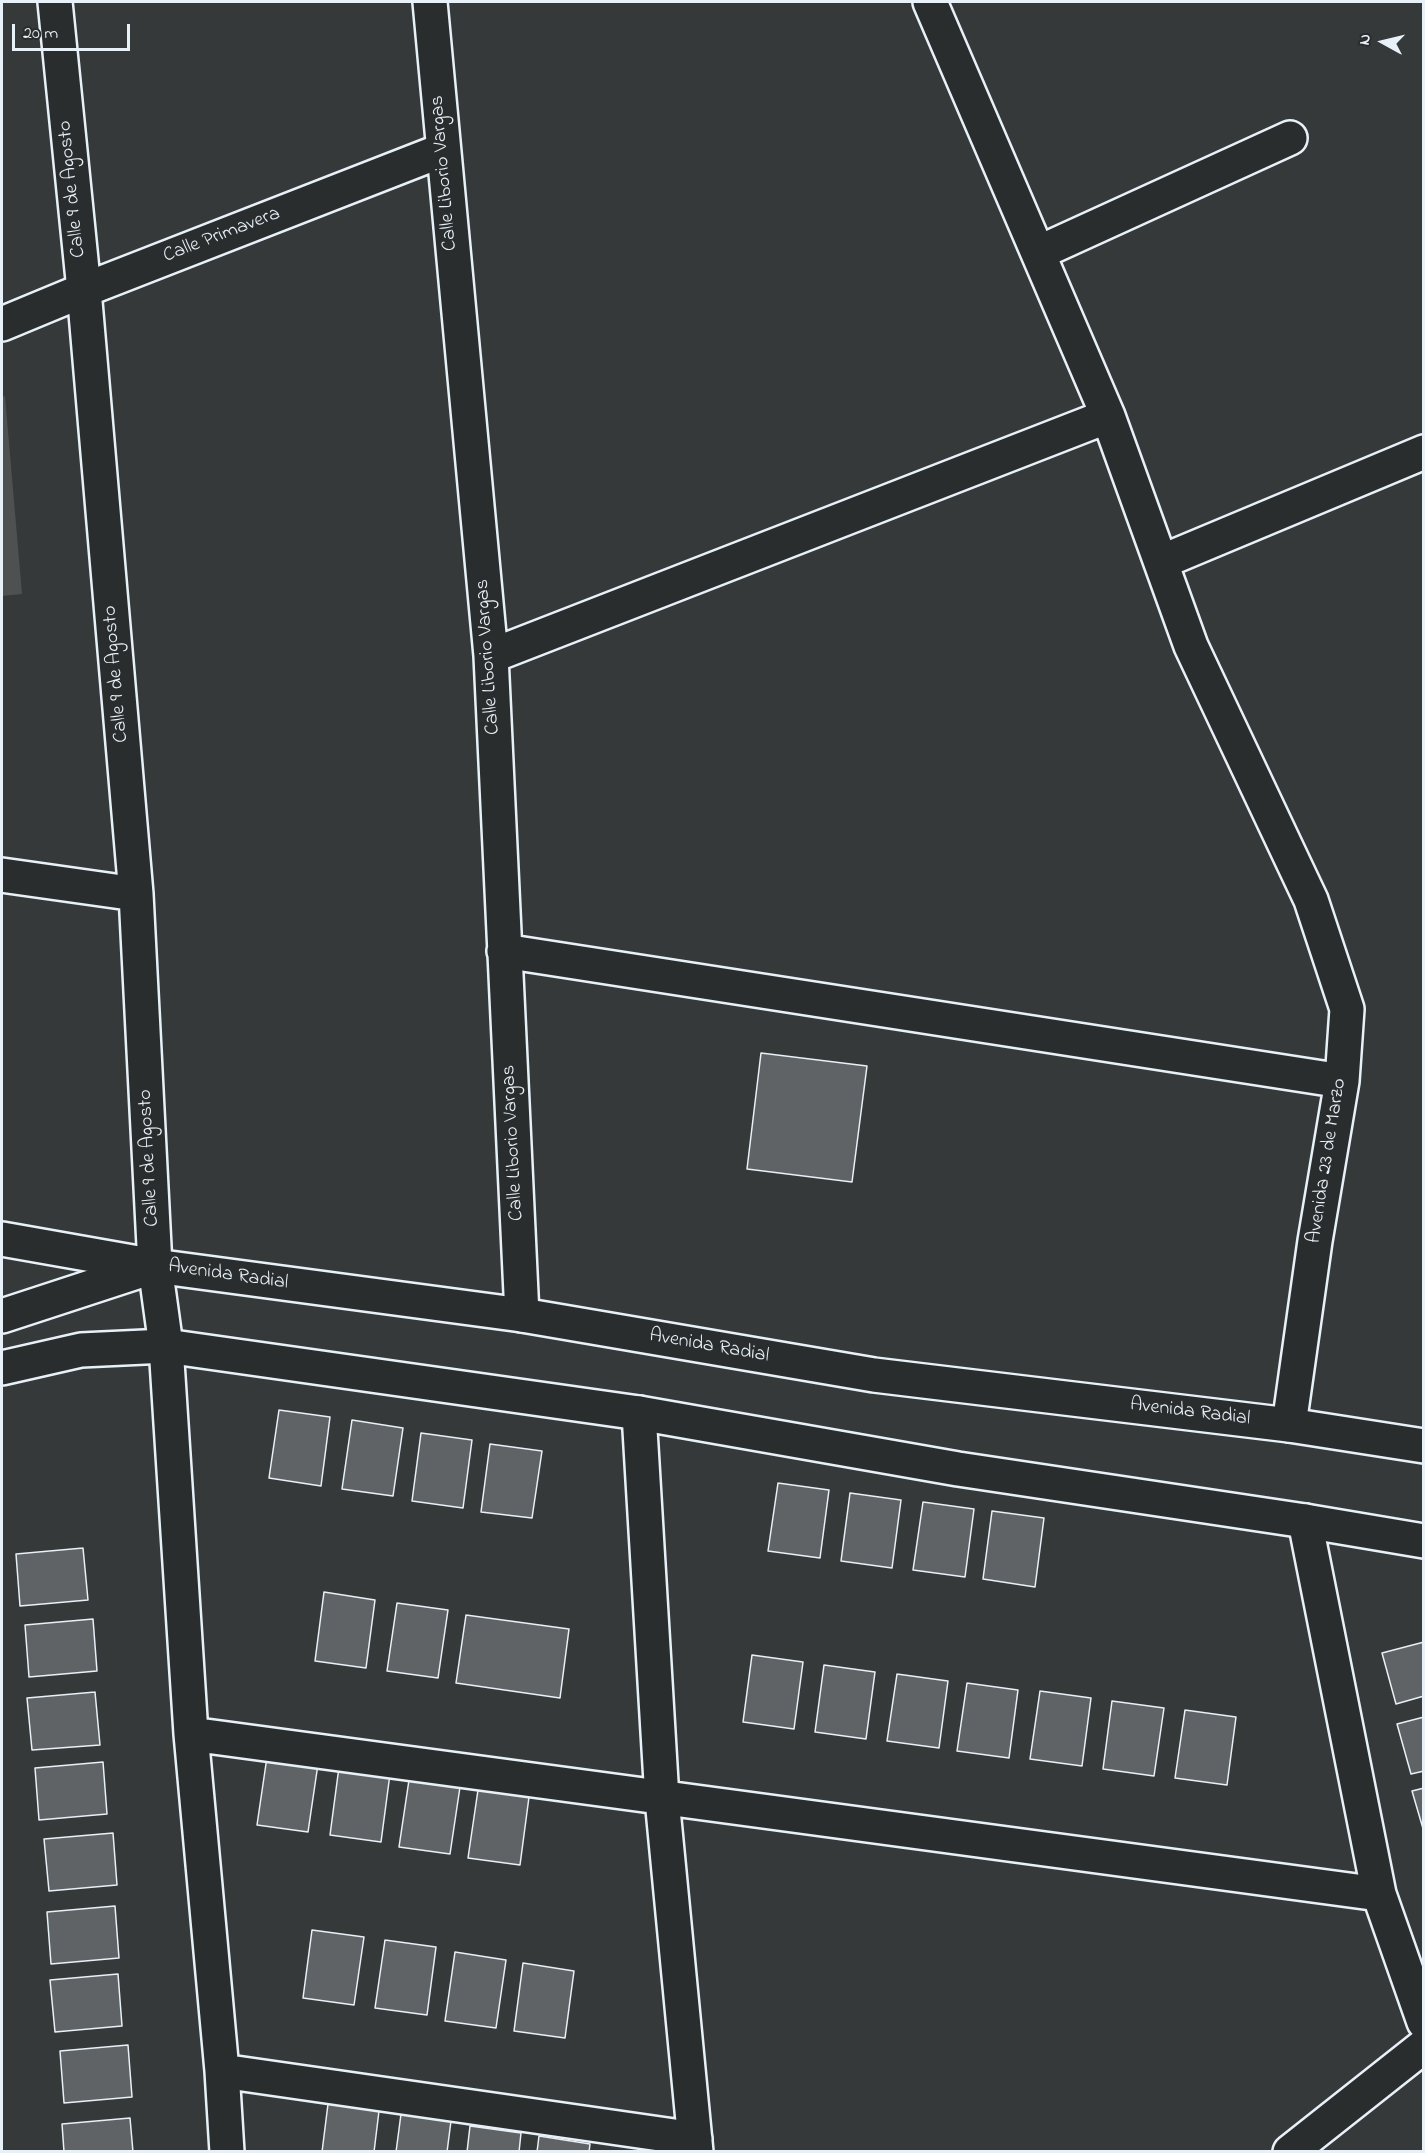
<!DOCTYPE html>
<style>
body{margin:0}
#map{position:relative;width:1425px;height:2153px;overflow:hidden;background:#35393a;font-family:"Indie Flower",sans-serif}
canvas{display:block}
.frame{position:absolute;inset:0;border:3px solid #e8f1f8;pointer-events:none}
.north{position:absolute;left:1353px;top:12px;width:60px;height:60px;-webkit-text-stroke:4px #2a2d2e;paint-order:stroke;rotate:278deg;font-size:16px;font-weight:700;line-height:24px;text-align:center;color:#e8f1f8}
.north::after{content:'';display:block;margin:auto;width:21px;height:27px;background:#e8f1f8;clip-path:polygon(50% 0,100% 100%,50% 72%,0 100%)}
.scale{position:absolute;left:12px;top:24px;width:118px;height:27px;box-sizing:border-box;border:3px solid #e8f1f8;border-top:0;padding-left:8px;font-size:18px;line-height:21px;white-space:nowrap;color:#e8f1f8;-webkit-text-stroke:4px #2a2d2e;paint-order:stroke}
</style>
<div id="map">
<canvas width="1425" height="2153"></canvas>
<div class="frame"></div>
<div class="north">N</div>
<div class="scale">20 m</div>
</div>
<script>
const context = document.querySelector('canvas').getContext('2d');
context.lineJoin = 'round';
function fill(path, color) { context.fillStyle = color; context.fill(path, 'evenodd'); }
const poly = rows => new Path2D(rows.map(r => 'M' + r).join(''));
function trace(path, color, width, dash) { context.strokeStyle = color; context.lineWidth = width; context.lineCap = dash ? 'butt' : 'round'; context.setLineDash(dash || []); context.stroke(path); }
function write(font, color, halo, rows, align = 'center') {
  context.font = font + ' "Indie Flower",sans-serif'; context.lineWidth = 5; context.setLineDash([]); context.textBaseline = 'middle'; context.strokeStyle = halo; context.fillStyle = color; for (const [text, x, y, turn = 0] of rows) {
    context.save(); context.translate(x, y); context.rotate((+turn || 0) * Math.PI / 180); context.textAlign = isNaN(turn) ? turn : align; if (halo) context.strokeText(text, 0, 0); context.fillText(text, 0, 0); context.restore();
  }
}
fill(poly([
 [5,396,22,594,2,596,2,397]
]), '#4d5152');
const building = poly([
 [761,1053,867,1066,852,1182,747,1169,761,1053],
 [279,1410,330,1417,321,1486,269,1478,279,1410],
 [352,1420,403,1428,393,1496,342,1489,352,1420],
 [421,1433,472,1440,463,1508,412,1501,421,1433],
 [490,1444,542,1451,532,1518,481,1512,490,1444],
 [778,1483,829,1490,820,1558,768,1551,778,1483],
 [850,1493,901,1500,892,1568,841,1561,850,1493],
 [923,1502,974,1509,965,1577,913,1570,923,1502],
 [992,1511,1044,1518,1035,1587,983,1579,992,1511],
 [83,1548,88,1600,20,1606,16,1554,83,1548],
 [324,1592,375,1600,366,1668,315,1661,324,1592],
 [397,1603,448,1610,438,1678,387,1671,397,1603],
 [466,1615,569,1629,560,1698,456,1683,466,1615],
 [93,1619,97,1671,29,1677,25,1625,93,1619],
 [1424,1642,1424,1696,1396,1704,1382,1653,1424,1642],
 [752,1655,803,1662,794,1729,743,1722,752,1655],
 [824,1665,875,1672,866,1739,815,1732,824,1665],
 [897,1674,948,1681,939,1748,887,1741,897,1674],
 [967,1683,1018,1690,1009,1758,957,1751,967,1683],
 [1040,1691,1091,1698,1082,1766,1030,1759,1040,1691],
 [95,1692,100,1745,32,1750,27,1698,95,1692],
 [1112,1701,1164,1708,1154,1776,1103,1769,1112,1701],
 [1185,1710,1236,1717,1227,1785,1175,1778,1185,1710],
 [1424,1717,1424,1771,1411,1774,1397,1724,1424,1717],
 [267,1757,318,1764,308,1832,257,1825,267,1757],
 [103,1762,107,1814,39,1820,35,1768,103,1762],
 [339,1767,390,1774,381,1842,330,1835,339,1767],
 [409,1780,460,1787,450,1854,399,1847,409,1780],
 [1424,1788,1424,1832,1412,1791,1424,1788],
 [478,1790,529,1797,520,1865,468,1858,478,1790],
 [113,1833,117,1885,49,1891,44,1839,113,1833],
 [115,1906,119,1958,51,1964,47,1912,115,1906],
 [312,1930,364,1937,354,2005,303,1998,312,1930],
 [385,1940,436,1947,427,2015,375,2008,385,1940],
 [455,1952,506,1960,496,2028,445,2021,455,1952],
 [523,1963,574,1971,565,2038,514,2031,523,1963],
 [118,1974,122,2026,55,2032,50,1980,118,1974],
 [128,2045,132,2097,64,2103,60,2051,128,2045],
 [328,2104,379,2111,374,2152,322,2152,328,2104],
 [401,2114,451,2121,447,2152,396,2152,401,2114],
 [130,2118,133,2152,64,2152,62,2124,130,2118],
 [470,2126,521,2133,519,2152,467,2152,470,2126],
 [539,2136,590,2144,589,2152,537,2152,539,2136]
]);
fill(building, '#5f6365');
trace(building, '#e8f1f8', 1.5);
const minor = poly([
 [55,2,84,290,136,894,155,1266,166,1346,191,1734,222,2071,227,2152],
 [430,2,491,656,522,1315],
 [930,2,1108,416,1191,646,1311,900,1347,1009,1342,1081,1315,1241,1289,1425],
 [1038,253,1290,138],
 [2,324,84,290,443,150],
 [1161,562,1424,452],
 [491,656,1108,416],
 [2,875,136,894],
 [504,951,1342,1081],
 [2,1239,155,1266],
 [639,1413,662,1799,696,2152],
 [1305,1521,1379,1894,1424,2022],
 [191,1734,1379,1894],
 [222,2071,695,2139],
 [1290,2152,1424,2046]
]);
const tertiary = poly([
 [2,1316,155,1266,522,1315,874,1375,1289,1425,1424,1446],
 [2,1368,81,1350,166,1346,639,1413,958,1469,1305,1521,1424,1541]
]);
trace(minor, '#e8f1f8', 38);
trace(tertiary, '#e8f1f8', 38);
trace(minor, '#2a2d2e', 33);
trace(tertiary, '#2a2d2e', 33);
write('20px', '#e8f1f8', '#2a2d2e', [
 ["Calle Liborio Vargas",445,173,-95],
 ["Calle 9 de Agosto",73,189,-96],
 ["Calle Primavera",222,236,-21],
 ["Calle Liborio Vargas",489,657,-94],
 ["Calle 9 de Agosto",117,674,-95],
 ["Calle Liborio Vargas",514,1143,-93],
 ["Calle 9 de Agosto",150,1158,-93],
 ["Avenida 23 de Marzo",1328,1161,-81],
 ["Avenida Radial",228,1276,8],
 ["Avenida Radial",709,1347,10],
 ["Avenida Radial",1190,1413,7]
]);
</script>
